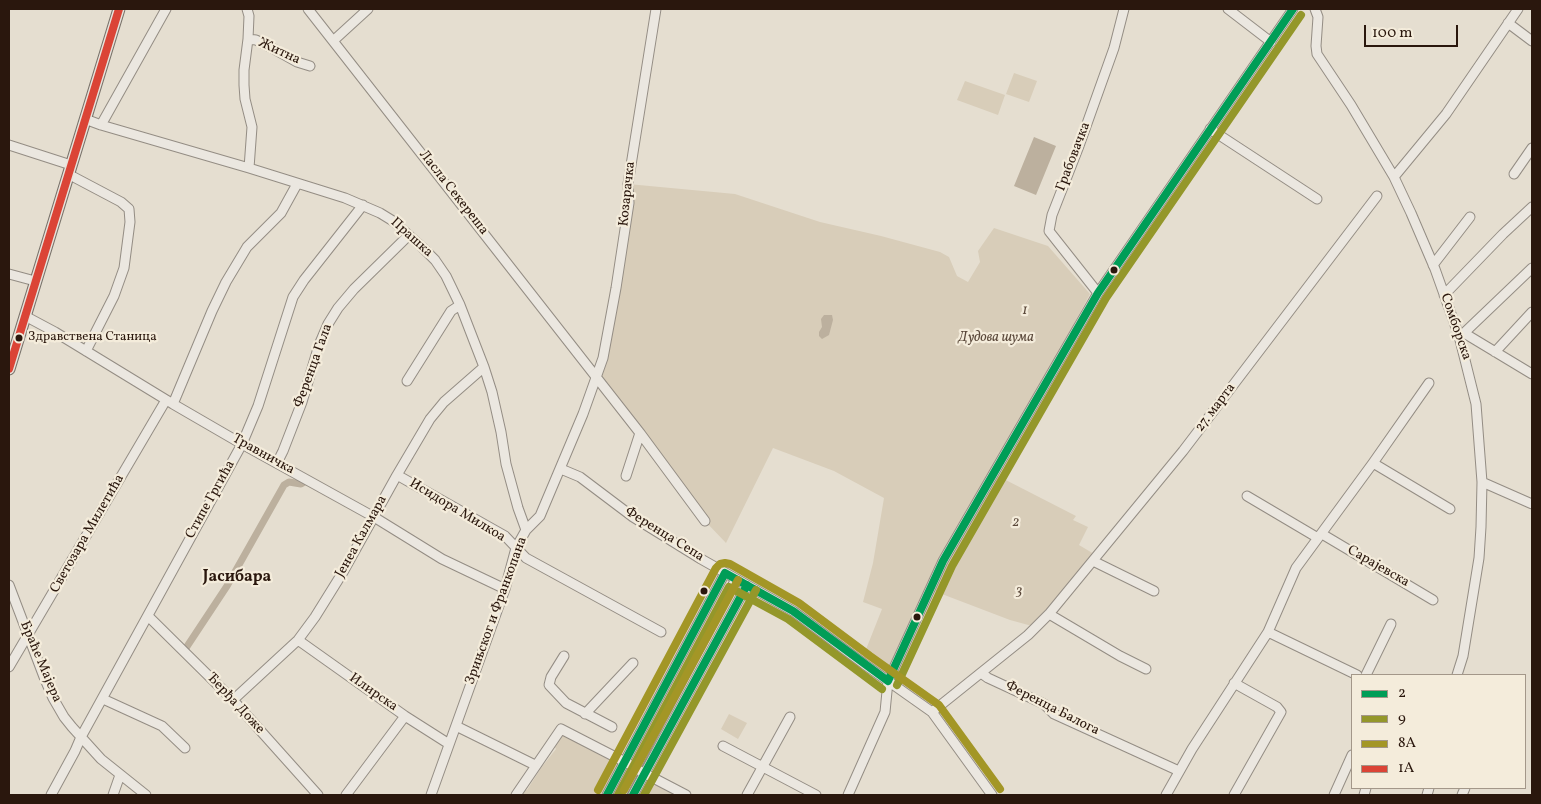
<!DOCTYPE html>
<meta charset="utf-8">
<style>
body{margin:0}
#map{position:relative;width:1541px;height:804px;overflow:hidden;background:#e5ded0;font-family:Vollkorn,serif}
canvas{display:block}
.frame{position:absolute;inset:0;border:10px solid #2a170d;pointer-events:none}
.legend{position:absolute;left:1351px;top:674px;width:175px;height:115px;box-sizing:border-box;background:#f4ecdb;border:1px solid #a39789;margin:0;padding:6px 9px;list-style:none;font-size:15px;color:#2a170d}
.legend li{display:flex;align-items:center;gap:10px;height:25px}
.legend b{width:25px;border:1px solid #a39789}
.scale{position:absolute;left:1364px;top:25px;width:94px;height:22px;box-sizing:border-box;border:2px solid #2a170d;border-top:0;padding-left:6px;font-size:15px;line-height:18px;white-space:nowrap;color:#2a170d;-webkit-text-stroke:4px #f4ecdb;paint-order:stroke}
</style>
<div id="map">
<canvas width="1541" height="804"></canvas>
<div class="frame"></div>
<ul class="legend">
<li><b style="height:6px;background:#009d57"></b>2</li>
<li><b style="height:6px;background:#94972a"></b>9</li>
<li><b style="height:6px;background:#a39626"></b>8A</li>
<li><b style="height:6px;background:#db4436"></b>1A</li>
</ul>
<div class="scale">100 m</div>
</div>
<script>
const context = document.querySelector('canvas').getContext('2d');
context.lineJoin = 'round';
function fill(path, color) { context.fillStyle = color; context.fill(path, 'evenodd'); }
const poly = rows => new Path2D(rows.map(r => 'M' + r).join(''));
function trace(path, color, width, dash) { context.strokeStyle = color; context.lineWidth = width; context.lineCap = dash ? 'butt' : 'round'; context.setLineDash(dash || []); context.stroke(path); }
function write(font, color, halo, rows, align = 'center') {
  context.font = font + ' Vollkorn,serif'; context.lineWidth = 4.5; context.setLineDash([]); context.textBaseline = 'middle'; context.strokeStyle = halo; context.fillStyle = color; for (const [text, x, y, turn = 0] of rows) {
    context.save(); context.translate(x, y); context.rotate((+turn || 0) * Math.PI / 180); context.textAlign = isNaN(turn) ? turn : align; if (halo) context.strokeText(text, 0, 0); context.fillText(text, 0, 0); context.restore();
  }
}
fill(poly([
 [1014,73,1037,81,1029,102,1006,94],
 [965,81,1005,95,998,115,957,100],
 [628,184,735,194,820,222,881,236,940,252,949,257,957,276,968,282,980,262,978,251,994,228,1048,246,1090,294,1057,355,940,558,887,677,861,662,882,609,863,602,873,563,884,498,834,471,773,448,726,543,705,521,597,378,603,357],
 [996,475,1076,516,1073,520,1088,527,1079,545,1094,554,1049,609,1032,626,1010,620,934,591,947,561],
 [729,714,747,723,738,739,721,729],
 [562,731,623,763,621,767,617,767,601,795,518,795,523,789,527,790,541,768,556,749,553,744],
 [624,769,629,771,616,795,609,795],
 [645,776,681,795,638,795]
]), '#d8cdb9');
fill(poly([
 [1034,137,1056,146,1036,195,1014,186],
 [824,315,832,315,833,320,829,335,822,339,819,336,819,332,822,327,821,319]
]), '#bcb09e');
trace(poly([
 [184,651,227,586,284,485,289,482,301,484,308,480]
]), '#bcb09e', 7);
const minor = poly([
 [247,9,249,16,248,39,244,70,244,85,245,99,252,127,249,168],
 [308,9,640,433,705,521],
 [1228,9,1271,42],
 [1315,9,1318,17,1316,46,1317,54,1351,105,1394,177,1411,213,1435,269,1459,336,1476,404,1482,482,1481,527,1479,558,1463,656,1457,675],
 [1508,23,1532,41],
 [248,39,256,40,272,48,297,62,310,66],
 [333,41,368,9],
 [85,119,101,125,249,168,345,198,380,213,393,221,422,247,435,260,446,276,460,305,484,367,492,392,501,432,506,464,518,508,526,530],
 [101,125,166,9],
 [1210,129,1317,199],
 [9,145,71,165],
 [68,174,121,202,129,209,130,222,124,268,114,296,86,351],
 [1514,174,1532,148],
 [1394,177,1446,114,1518,9],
 [1433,265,1470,217],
 [9,274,35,281],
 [1098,293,1049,231,1052,215,1079,146,1114,48,1124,9],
 [1444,295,1503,234,1532,207],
 [25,316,55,332,173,404,242,444,374,517,442,559,505,589],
 [1464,333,1532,268],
 [1460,336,1464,333,1532,374],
 [1495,352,1532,312],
 [407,381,451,311,460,305],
 [173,404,212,311,226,282,247,247,281,213,297,184],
 [277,463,283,451,302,402,319,345,328,324,338,308,354,289,409,235],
 [1373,463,1450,509],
 [561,469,580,477,633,517,701,559,793,611,864,664,932,712,992,795],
 [397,475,505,536,526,558,661,632],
 [626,476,640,433],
 [1482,482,1532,504],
 [1247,496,1318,538],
 [1322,534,1433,600],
 [1093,561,1154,591],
 [9,585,44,677,53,698,64,717,72,727,101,759,146,795],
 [1049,614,1120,656,1146,669],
 [148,616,233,700,318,795],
 [1268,632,1357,675],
 [298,640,405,716,449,744],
 [564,656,551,677,549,685,566,703,612,727],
 [9,667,166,400],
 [981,673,988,678,1044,704,1054,714,1179,771],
 [1366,675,1391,624],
 [103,699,162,726,185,748],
 [233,700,298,640,315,617,343,572,397,475,430,419,444,402,484,367],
 [932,712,1028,635,1049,614,1183,451,1377,196],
 [585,714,633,663],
 [456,726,535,765],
 [723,746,816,795],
 [640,771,686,795],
 [51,795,75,751,81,737,242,444,258,406,293,297,304,280,363,205],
 [113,795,120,775],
 [346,795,405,716],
 [431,795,505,589,516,548,526,530,540,516,583,414,603,358,616,288,629,203,628,184,656,9],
 [516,795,561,729,629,764],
 [607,795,725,573],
 [621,795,736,579],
 [633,795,747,585],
 [747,795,790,717],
 [848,795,885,712,888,681,943,561,1098,293,1293,9],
 [1166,795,1192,749,1268,632,1296,568,1373,463,1429,383],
 [1234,795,1281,712,1277,707,1234,683],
 [1334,795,1352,755],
 [1364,795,1366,788],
 [1427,795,1429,788],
 [1462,795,1465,788]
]);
const major = poly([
 [9,369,119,9]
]);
trace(minor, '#948d84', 11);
trace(major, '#79726a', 13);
trace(minor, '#ebe7e0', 9);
trace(major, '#e8e3db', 11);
trace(poly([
 [888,681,943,561,1098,293,1293,9],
 [607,795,725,573,793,611,888,681],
 [633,795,747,585]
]), '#009d57', 8);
trace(poly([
 [897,685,952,566,1106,298,1301,15],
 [618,795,729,587,788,619,882,689],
 [644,795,756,590]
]), '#94972a', 8);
trace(poly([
 [598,790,716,568,720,564,725,563,730,564,799,603,870,656,939,705,1000,789],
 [624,790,738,580]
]), '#a39626', 8);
trace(poly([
 [9,369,119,9]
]), '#db4436', 8);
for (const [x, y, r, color] of [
 [1114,270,4.5,"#2a170d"],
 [19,338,4.5,"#2a170d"],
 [704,591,4.5,"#2a170d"],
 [917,617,4.5,"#2a170d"]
]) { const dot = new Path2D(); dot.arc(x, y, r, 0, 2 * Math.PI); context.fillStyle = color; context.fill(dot); trace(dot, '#f4ecdb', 2); }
write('13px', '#2a170d', '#f4ecdb', [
 ["Здравствена Станица",28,338]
], 'left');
write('14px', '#2a170d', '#f4ecdb', [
 ["Житна",279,52,25],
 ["Грабовачка",1074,157,-69],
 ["Ласла Секереша",453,193,52],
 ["Козарачка",628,194,-84],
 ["Прашка",411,238,42],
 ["Сомборска",1455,327,71],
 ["Ференца Гала",314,366,-70],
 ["27. марта",1216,408,-53],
 ["Травничка",263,455,29],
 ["Стипе Гргића",211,500,-61],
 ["Исидора Милкоа",457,511,31],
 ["Светозара Милетића",88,534,-60],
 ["Ференца Сепа",664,535,32],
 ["Јенеа Калмара",362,537,-61],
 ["Сарајевска",1378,567,30],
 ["Зрињског и Франкопана",497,611,-70],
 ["Браће Мајера",40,662,67],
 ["Илирска",373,693,35],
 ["Ђерђа Доже",235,704,47],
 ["Ференца Балога",1052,709,27]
]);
write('italic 14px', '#5b493b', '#f4ecdb', [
 ["1",1025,311],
 ["Дудова шума",996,338],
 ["2",1016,523],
 ["3",1019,591]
]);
write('bold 16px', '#2a170d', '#f4ecdb', [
 ["Јасибара",237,578]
]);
</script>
